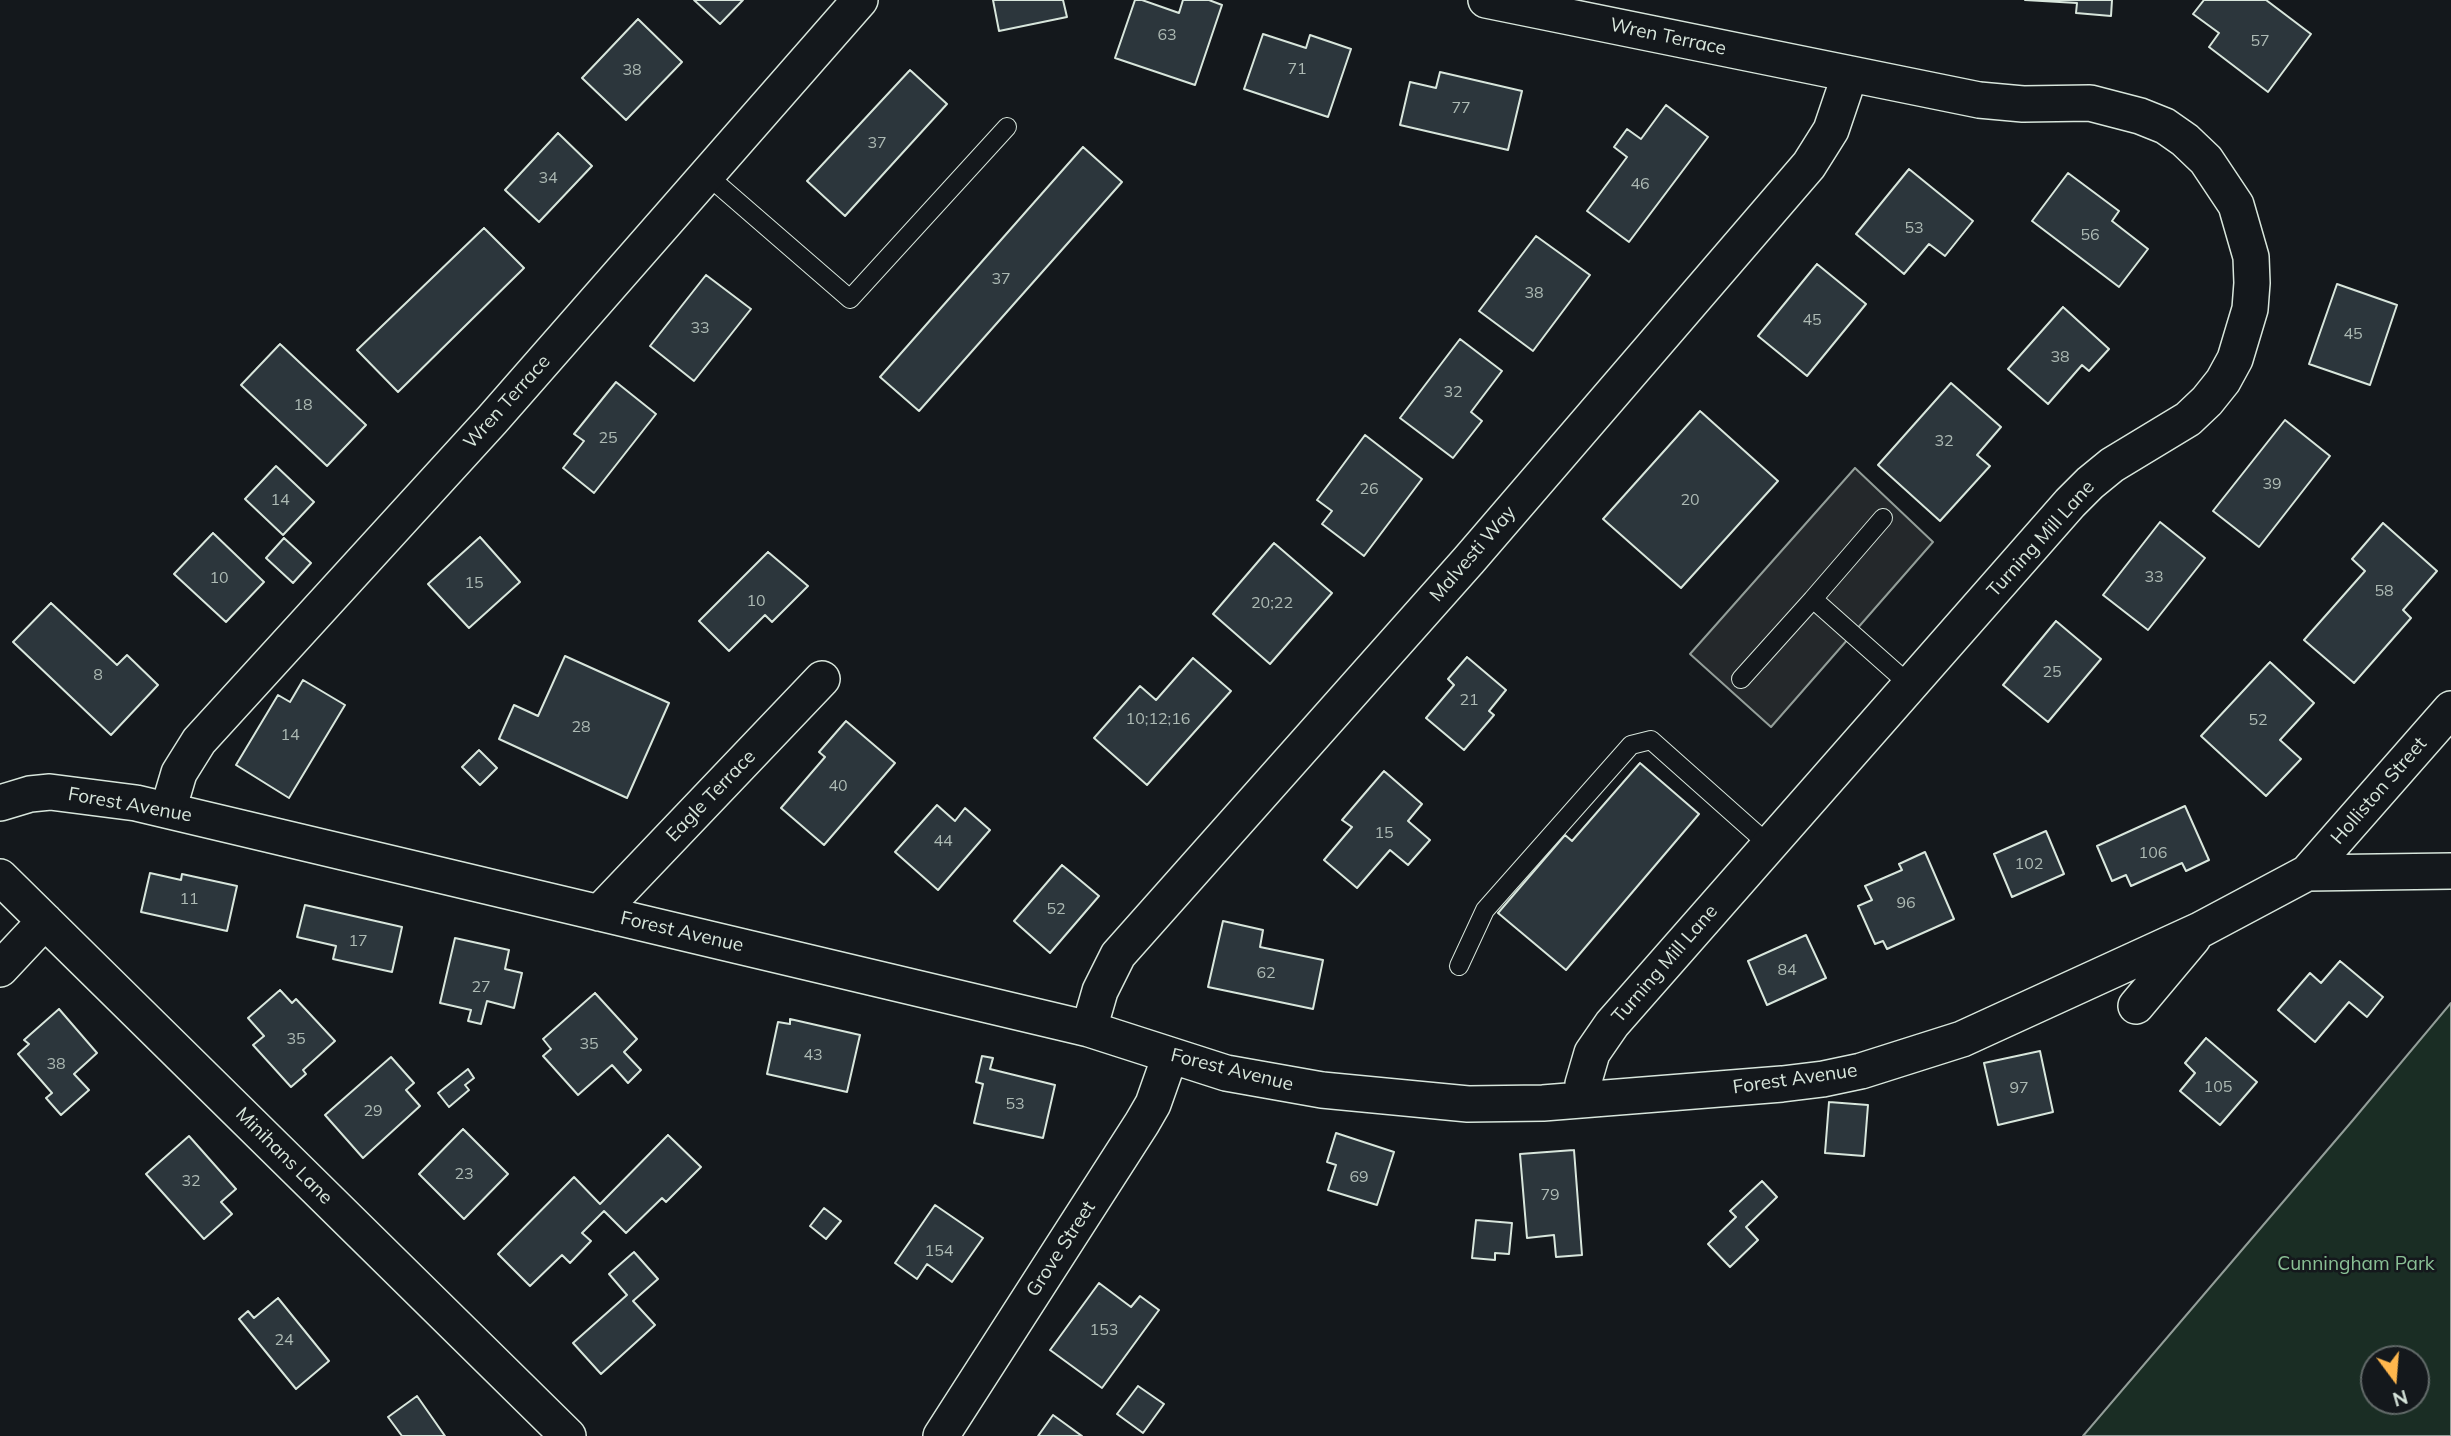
<!DOCTYPE html>
<style>
body{margin:0}
#map{position:relative;width:2451px;height:1436px;overflow:hidden;background:#14181c;font-family:Mulish,sans-serif}
canvas{display:block}
.north{position:absolute;left:2360px;top:1345px;width:70px;height:70px;box-sizing:border-box;background:#14181c;border:2px solid #626a69;border-radius:50%;rotate:164deg;font-size:19px;font-weight:700;line-height:28px;text-align:center;color:#d8e6dc}
.north::after{content:'';display:block;margin:auto;width:24px;height:32px;background:#ffb74d;clip-path:polygon(50% 0,100% 100%,50% 72%,0 100%)}
</style>
<div id="map">
<canvas width="2451" height="1436"></canvas>
<div class="north">N</div>
</div>
<script>
const context = document.querySelector('canvas').getContext('2d');
context.lineJoin = 'round';
function fill(path, color) { context.fillStyle = color; context.fill(path, 'evenodd'); }
const poly = rows => new Path2D(rows.map(r => 'M' + r).join(''));
function trace(path, color, width, dash) { context.strokeStyle = color; context.lineWidth = width; context.lineCap = dash ? 'butt' : 'round'; context.setLineDash(dash || []); context.stroke(path); }
function write(font, color, halo, rows, align = 'center') {
  context.font = font + ' Mulish,sans-serif'; context.lineWidth = 5; context.setLineDash([]); context.textBaseline = 'middle'; context.strokeStyle = halo; context.fillStyle = color; for (const [text, x, y, turn = 0] of rows) {
    context.save(); context.translate(x, y); context.rotate((+turn || 0) * Math.PI / 180); context.textAlign = isNaN(turn) ? turn : align; if (halo) context.strokeText(text, 0, 0); context.fillText(text, 0, 0); context.restore();
  }
}
const green = poly([
 [2451,1003,2451,1436,2083,1436,2353,1120,2451,1003],
 [2374,1359,2416,1359,2416,1401,2374,1401,2374,1359]
]);
fill(green, '#1a2d24');
trace(green, '#939e99', 2);
const parking = poly([
 [1855,468,1933,542,1771,727,1690,654,1855,468]
]);
fill(parking, '#24282b');
trace(parking, '#939e99', 2);
const building = poly([
 [694,0,743,0,720,24,694,0],
 [993,0,1063,0,1067,17,999,31,993,0],
 [1135,0,1142,0,1179,13,1183,0,1209,0,1222,5,1195,85,1115,58,1135,0],
 [2025,0,2112,0,2111,16,2076,13,2077,3,2025,0],
 [2204,0,2266,0,2311,34,2268,92,2209,47,2219,33,2193,14,2204,0],
 [638,19,682,62,626,120,582,78,638,19],
 [1263,34,1306,48,1310,35,1351,49,1328,117,1244,89,1263,34],
 [910,70,947,104,845,216,807,181,910,70],
 [1440,72,1522,91,1508,150,1400,125,1410,82,1436,88,1440,72],
 [1666,105,1708,137,1629,242,1587,211,1627,157,1614,147,1627,129,1641,139,1666,105],
 [558,133,592,166,539,222,505,190,558,133],
 [1083,147,1122,182,919,411,880,377,1083,147],
 [1909,169,1973,221,1945,256,1929,244,1904,274,1856,234,1909,169],
 [2068,173,2119,211,2112,221,2148,249,2119,287,2032,221,2068,173],
 [484,228,524,268,398,392,357,350,484,228],
 [1536,236,1590,275,1533,351,1479,311,1536,236],
 [1817,264,1866,304,1807,376,1758,336,1817,264],
 [706,275,751,309,694,381,650,346,706,275],
 [2337,284,2397,305,2370,385,2309,364,2337,284],
 [2063,307,2109,349,2089,371,2082,365,2048,404,2008,369,2063,307],
 [1460,339,1502,371,1471,412,1482,421,1453,458,1400,418,1460,339],
 [280,344,366,425,327,466,241,385,280,344],
 [616,382,656,414,594,493,563,468,584,441,574,434,616,382],
 [1951,383,2001,427,1977,455,1990,466,1940,521,1878,465,1951,383],
 [1700,411,1778,481,1681,588,1603,519,1700,411],
 [2285,420,2330,456,2259,547,2213,511,2285,420],
 [1365,435,1422,479,1364,556,1322,524,1332,511,1317,500,1365,435],
 [276,466,314,502,283,535,245,499,276,466],
 [2160,522,2205,558,2148,630,2103,595,2160,522],
 [2383,523,2437,571,2403,610,2411,618,2354,683,2304,640,2365,571,2352,559,2383,523],
 [213,533,264,582,226,622,174,574,213,533],
 [480,537,520,582,469,628,428,584,480,537],
 [284,538,311,563,293,583,266,558,284,538],
 [1274,543,1332,593,1270,664,1213,614,1274,543],
 [768,552,808,586,772,622,765,615,729,651,699,621,768,552],
 [51,603,117,665,127,655,158,685,111,735,13,642,51,603],
 [2056,621,2101,659,2048,722,2003,685,2056,621],
 [565,656,669,703,627,798,499,739,514,705,538,716,565,656],
 [1467,657,1506,690,1489,711,1494,715,1464,750,1426,718,1454,685,1448,679,1467,657],
 [1193,658,1231,691,1147,785,1094,738,1140,686,1156,700,1193,658],
 [2270,662,2314,703,2280,740,2301,759,2266,796,2201,736,2270,662],
 [303,680,345,705,289,798,236,765,278,695,290,702,303,680],
 [846,721,895,763,824,845,781,808,825,757,819,752,846,721],
 [479,750,497,768,480,785,462,767,479,750],
 [1640,763,1699,814,1566,970,1498,913,1565,835,1572,841,1640,763],
 [1384,771,1422,804,1408,821,1430,840,1408,865,1390,850,1357,888,1324,860,1352,827,1342,820,1384,771],
 [937,805,955,821,965,808,990,830,938,890,895,852,937,805],
 [2185,806,2209,860,2186,871,2182,863,2131,886,2126,875,2112,881,2097,846,2185,806],
 [2046,831,2064,874,2012,897,1994,854,2046,831],
 [1925,852,1954,919,1887,949,1883,941,1875,944,1858,906,1872,900,1865,886,1902,870,1899,864,1925,852],
 [1062,865,1099,896,1050,953,1014,921,1062,865],
 [150,873,181,880,182,874,237,886,227,931,141,912,150,873],
 [305,905,402,927,392,972,333,959,336,946,297,937,305,905],
 [1223,921,1263,930,1260,947,1323,960,1313,1009,1208,987,1223,921],
 [1806,935,1826,978,1767,1005,1748,961,1806,935],
 [455,938,509,950,505,969,522,973,514,1008,487,1001,481,1024,468,1021,471,1010,440,1003,455,938],
 [2340,961,2383,997,2367,1017,2349,1002,2315,1042,2278,1010,2310,973,2321,983,2340,961],
 [280,990,292,1003,296,999,335,1041,303,1070,306,1074,291,1087,253,1045,264,1036,248,1018,280,990],
 [595,993,637,1039,624,1052,641,1070,628,1083,612,1065,578,1095,543,1056,551,1049,543,1039,595,993],
 [59,1009,97,1053,74,1074,89,1090,61,1115,46,1098,52,1093,18,1054,29,1044,24,1040,59,1009],
 [790,1019,860,1035,847,1092,767,1074,778,1022,790,1024,790,1019],
 [2206,1038,2257,1082,2220,1125,2180,1091,2195,1073,2185,1063,2206,1038],
 [2040,1051,2053,1112,1998,1125,1984,1063,2040,1051],
 [982,1056,993,1058,990,1069,1055,1085,1043,1138,974,1123,983,1084,976,1082,982,1056],
 [391,1057,414,1083,406,1090,420,1106,363,1158,325,1115,391,1057],
 [468,1069,474,1078,465,1085,469,1090,449,1107,438,1093,468,1069],
 [1829,1102,1868,1105,1864,1156,1825,1153,1829,1102],
 [463,1129,508,1174,464,1219,419,1174,463,1129],
 [1336,1133,1394,1152,1377,1205,1328,1190,1336,1165,1327,1162,1336,1133],
 [668,1135,701,1167,666,1202,662,1198,626,1233,604,1211,582,1233,591,1241,570,1263,562,1255,530,1286,498,1254,574,1177,600,1204,668,1135],
 [189,1136,236,1189,221,1202,232,1214,204,1239,146,1174,189,1136],
 [1574,1150,1582,1255,1556,1257,1554,1235,1527,1238,1520,1154,1574,1150],
 [1762,1181,1777,1197,1746,1227,1758,1240,1730,1267,1708,1244,1736,1217,1730,1211,1762,1181],
 [935,1205,983,1238,952,1282,927,1264,917,1279,895,1263,935,1205],
 [824,1208,841,1221,826,1239,810,1226,824,1208],
 [1476,1220,1512,1223,1509,1254,1495,1253,1495,1260,1472,1258,1476,1220],
 [634,1252,658,1279,633,1301,655,1325,601,1374,573,1343,627,1295,609,1274,634,1252],
 [1099,1283,1131,1307,1140,1296,1159,1310,1102,1388,1050,1350,1099,1283],
 [278,1298,329,1361,296,1389,239,1319,248,1311,254,1318,278,1298],
 [1138,1386,1164,1404,1143,1433,1117,1414,1138,1386],
 [417,1396,445,1436,402,1436,388,1417,417,1396],
 [1053,1415,1082,1436,1038,1436,1053,1415]
]);
fill(building, '#2c363c');
trace(building, '#d8e6dc', 2);
const service = poly([
 [707,175,850,299,1007,127],
 [1813,599,1883,518],
 [1741,679,1813,599,1911,686],
 [1459,966,1485,910,1631,745,1651,740,1769,845]
]);
const minor = poly([
 [1486,0,1979,100,2023,104,2090,103,2140,116,2165,126,2185,140,2206,160,2236,205,2251,257,2252,283,2250,309,2235,359,2223,381,2207,401,2188,419,2112,465,2090,483,2070,503,1612,1024,1592,1053,1583,1084,1582,1100],
 [0,803,30,794,50,792,136,803,1089,1029,1226,1073,1322,1090,1468,1104,1543,1103,1782,1084,1823,1079,1861,1071,1962,1039,2200,930,2307,873,2451,871],
 [168,810,179,773,199,741,492,420,860,0],
 [2307,873,2451,709],
 [0,877,568,1436],
 [599,913,822,679],
 [0,969,45,921],
 [2136,1006,2193,938],
 [1089,1029,1100,991,1118,955,1469,560,1809,165,1831,130,1850,74],
 [941,1436,1142,1123,1153,1104,1170,1056]
]);
trace(service, '#d8e6dc', 20);
trace(minor, '#d8e6dc', 38);
trace(service, '#14181c', 18);
trace(minor, '#14181c', 35);
write('16px', '#adbab4', null, [
 ["63",1167,35],
 ["57",2260,41],
 ["71",1297,69],
 ["38",632,70],
 ["77",1461,108],
 ["37",877,143],
 ["34",548,178],
 ["46",1640,184],
 ["53",1914,228],
 ["56",2090,235],
 ["37",1001,279],
 ["38",1534,293],
 ["45",1812,320],
 ["33",700,328],
 ["45",2353,334],
 ["38",2060,357],
 ["32",1453,392],
 ["18",303,405],
 ["25",608,438],
 ["32",1944,441],
 ["39",2272,484],
 ["26",1369,489],
 ["14",280,500],
 ["20",1690,500],
 ["33",2154,577],
 ["10",219,578],
 ["15",474,583],
 ["58",2384,591],
 ["10",756,601],
 ["20;22",1272,603],
 ["25",2052,672],
 ["8",98,675],
 ["21",1469,700],
 ["10;12;16",1158,719],
 ["52",2258,720],
 ["28",581,727],
 ["14",290,735],
 ["40",838,786],
 ["15",1384,833],
 ["44",943,841],
 ["106",2153,853],
 ["102",2029,864],
 ["11",189,899],
 ["96",1906,903],
 ["52",1056,909],
 ["17",358,941],
 ["84",1787,970],
 ["62",1266,973],
 ["27",481,987],
 ["35",296,1039],
 ["35",589,1044],
 ["43",813,1055],
 ["38",56,1064],
 ["105",2218,1087],
 ["97",2019,1088],
 ["53",1015,1104],
 ["29",373,1111],
 ["23",464,1174],
 ["69",1359,1177],
 ["32",191,1181],
 ["79",1550,1195],
 ["154",939,1251],
 ["153",1104,1330],
 ["24",284,1340]
]);
write('19px', '#d8e6dc', '#14181c', [
 ["Wren Terrace",1668,37,12],
 ["Wren Terrace",507,402,-48],
 ["Turning Mill Lane",2041,539,-48],
 ["Malvesti Way",1473,554,-49],
 ["Holliston Street",2379,791,-49],
 ["Eagle Terrace",711,796,-46],
 ["Forest Avenue",130,805,10],
 ["Forest Avenue",682,932,13],
 ["Turning Mill Lane",1665,964,-49],
 ["Forest Avenue",1232,1070,14],
 ["Forest Avenue",1795,1079,-8],
 ["Minihans Lane",284,1156,45],
 ["Grove Street",1061,1249,-57]
]);
write('19px', '#8ac095', '#14181c', [
 ["Cunningham Park",2356,1264]
]);
</script>
